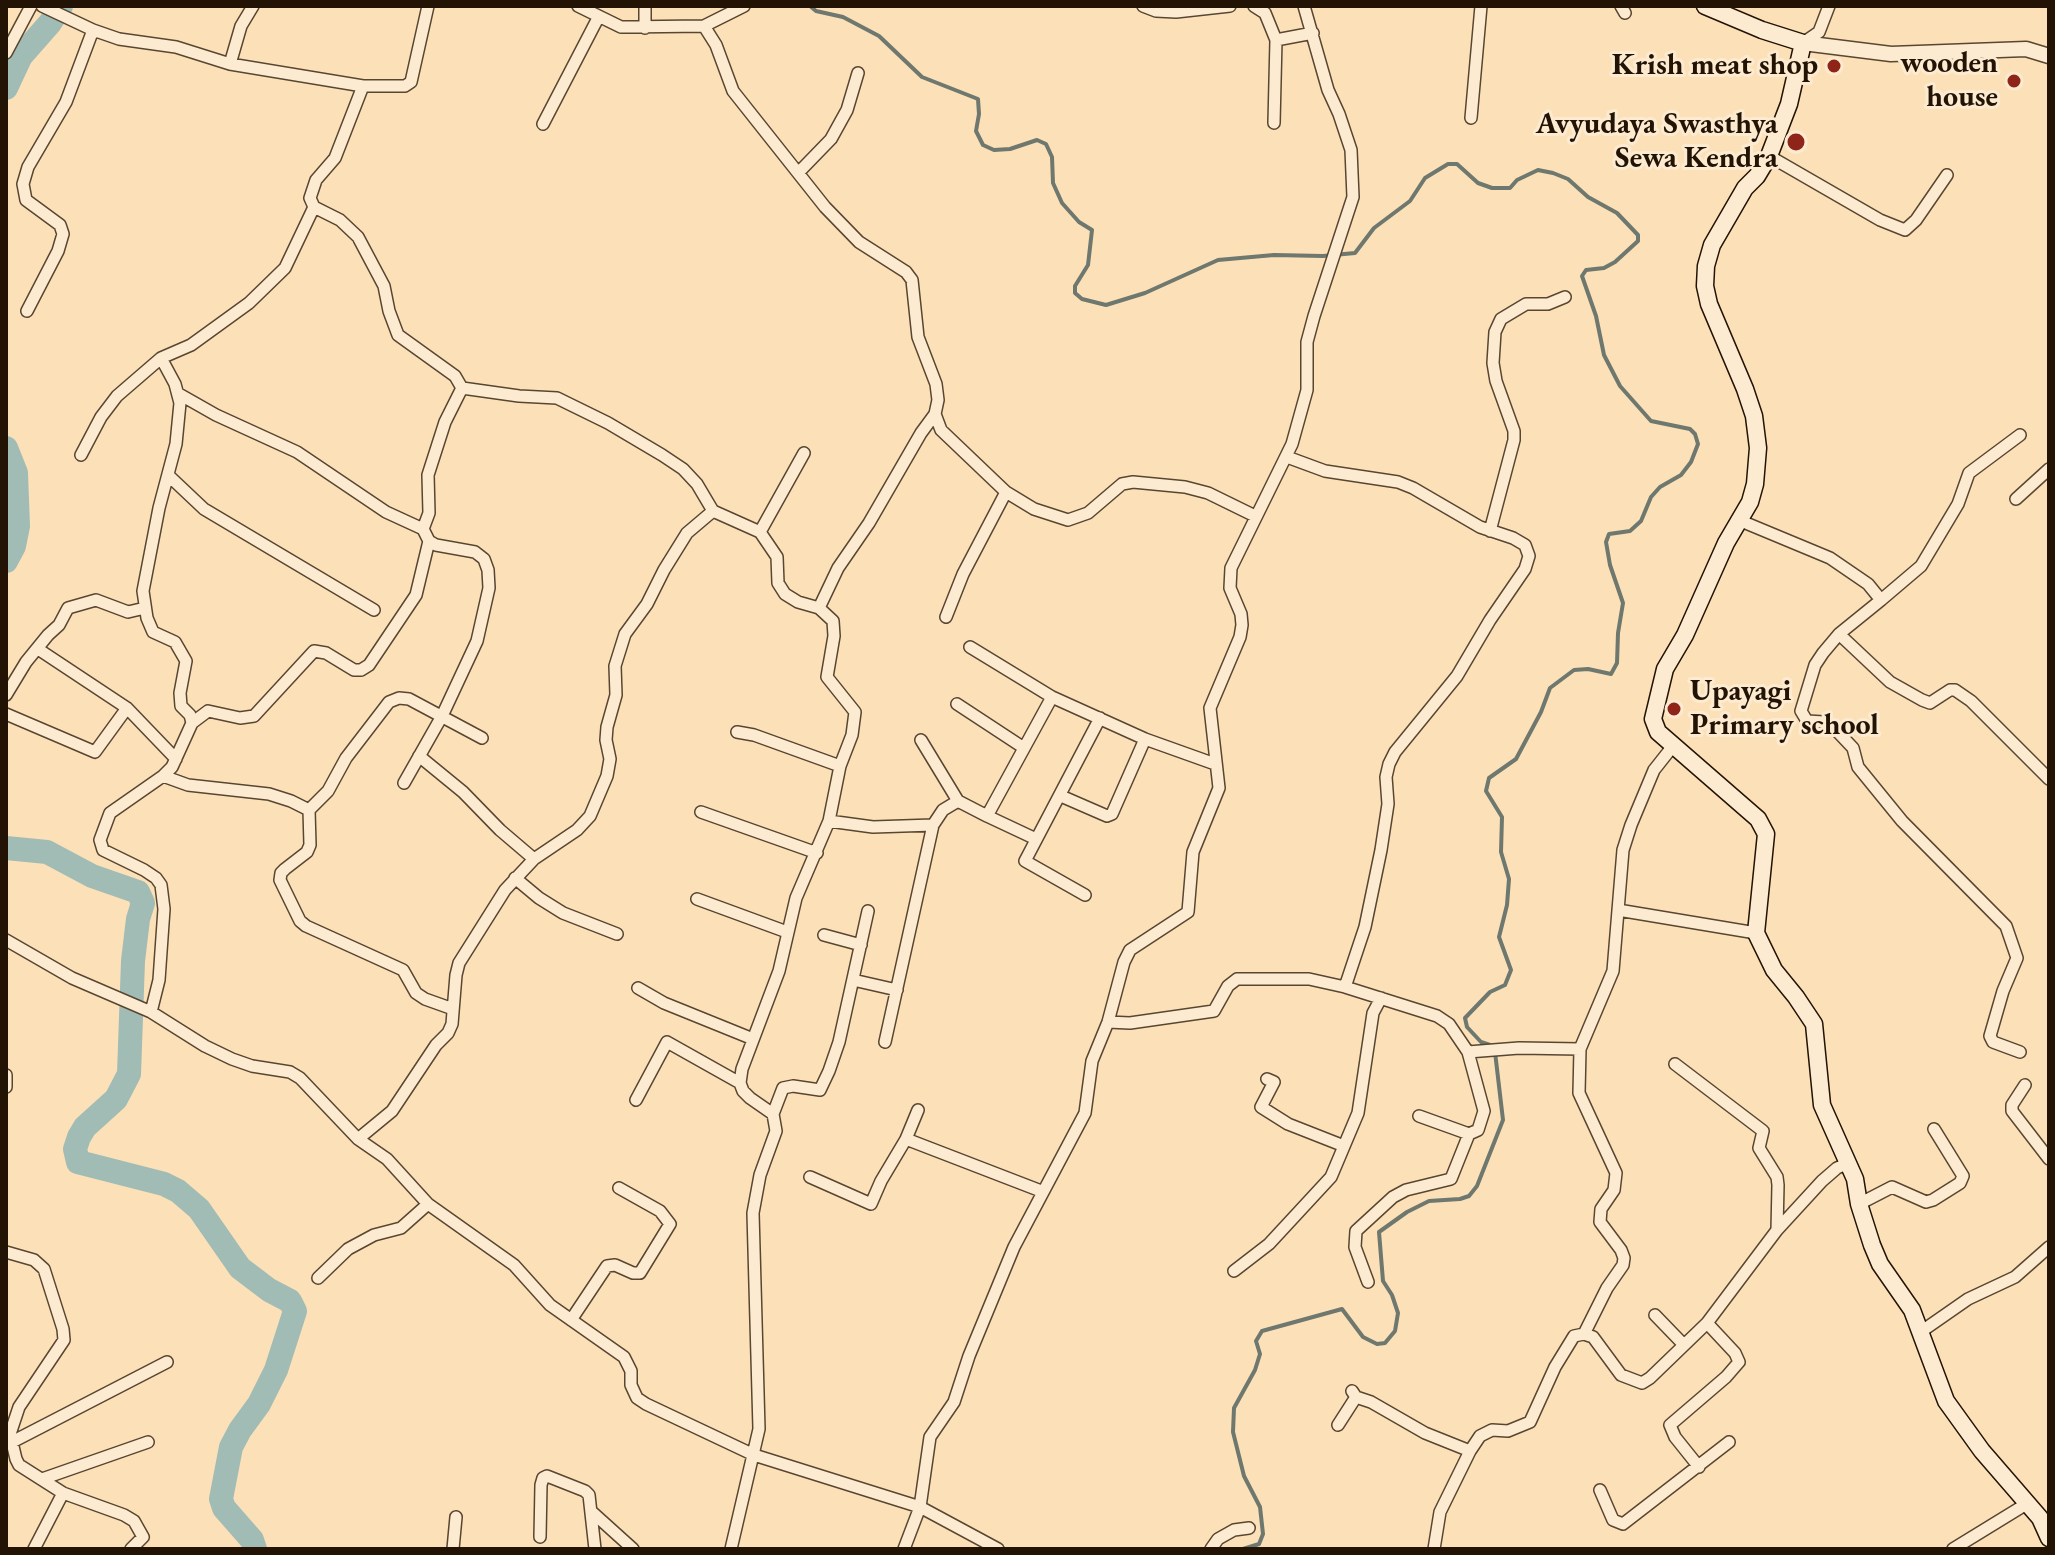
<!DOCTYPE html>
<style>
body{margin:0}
#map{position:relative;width:2055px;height:1555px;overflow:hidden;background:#fce0b8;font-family:"EB Garamond",serif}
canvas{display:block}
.frame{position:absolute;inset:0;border:8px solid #221304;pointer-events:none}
</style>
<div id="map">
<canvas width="2055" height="1555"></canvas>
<div class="frame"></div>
</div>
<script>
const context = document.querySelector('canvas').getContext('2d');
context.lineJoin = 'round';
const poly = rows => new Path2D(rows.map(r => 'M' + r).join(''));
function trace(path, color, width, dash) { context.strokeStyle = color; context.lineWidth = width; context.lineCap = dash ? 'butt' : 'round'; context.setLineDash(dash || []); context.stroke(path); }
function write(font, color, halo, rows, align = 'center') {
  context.font = font + ' "EB Garamond",serif'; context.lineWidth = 6; context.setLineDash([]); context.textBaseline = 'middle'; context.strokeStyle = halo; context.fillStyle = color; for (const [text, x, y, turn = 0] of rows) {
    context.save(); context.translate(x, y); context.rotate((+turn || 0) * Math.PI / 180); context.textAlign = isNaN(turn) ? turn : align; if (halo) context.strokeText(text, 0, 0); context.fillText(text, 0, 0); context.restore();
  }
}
trace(poly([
 [810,6,816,11,843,17,879,36,922,77,978,99,979,114,976,131,983,145,994,150,1010,149,1037,140,1046,144,1052,157,1053,183,1062,203,1079,222,1092,230,1088,265,1075,286,1075,293,1082,299,1106,305,1145,293,1218,260,1274,255,1323,256,1355,253,1374,228,1410,201,1425,178,1448,164,1457,164,1478,183,1492,188,1510,188,1517,180,1538,170,1553,173,1568,179,1588,197,1617,213,1638,235,1638,241,1615,262,1604,268,1586,270,1582,276,1596,316,1604,355,1620,386,1651,421,1690,429,1695,434,1698,444,1691,462,1681,475,1660,487,1651,497,1641,521,1630,531,1609,534,1606,542,1610,565,1623,603,1618,633,1617,663,1611,674,1588,669,1574,670,1550,688,1541,712,1516,759,1489,778,1486,791,1502,817,1501,852,1509,879,1507,905,1499,937,1511,970,1505,985,1490,992,1465,1018,1467,1027,1481,1042,1490,1045],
 [1243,1549,1259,1544,1263,1534,1260,1507,1244,1476,1233,1432,1234,1408,1255,1370,1260,1354,1256,1341,1262,1331,1342,1309,1363,1337,1377,1344,1385,1343,1395,1331,1398,1313,1392,1295,1383,1281,1379,1232,1407,1212,1429,1201,1460,1199,1469,1196,1477,1186,1503,1120,1495,1052]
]), '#6e786e', 4);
trace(poly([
 [6,88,21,56,50,23,61,6],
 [6,448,16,473,18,526,14,546,6,561],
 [6,848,47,852,92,876,138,892,143,903,138,919,133,961,129,1074,116,1099,85,1127,79,1137,75,1149,78,1162,164,1184,178,1191,199,1209,240,1268,269,1290,290,1301,295,1311,276,1370,259,1404,240,1430,231,1447,221,1499,224,1508,252,1540,255,1549]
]), '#a0bcb5', 24);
const minor = poly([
 [42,6,93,30,119,39,176,47,230,64,363,86,405,86,411,82,428,6],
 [578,6,621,27,704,26,716,45,733,91,825,207,859,242,906,272,912,280,918,337,936,384,938,400,935,414,941,430,1006,492,1034,509,1068,520,1088,513,1122,484,1133,482,1185,487,1208,493,1255,516],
 [645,6,645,28],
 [1143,6,1156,11,1176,12,1230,6],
 [1254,6,1265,13,1276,40,1274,123],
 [1621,6,1625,13],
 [704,26,744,6],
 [1276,40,1313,33],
 [1803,43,1819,32,1829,6],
 [6,53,31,6],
 [230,64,241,26,253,6],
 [1471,118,1481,6],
 [543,124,598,18],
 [1769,156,1880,220,1905,230,1916,220,1947,175],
 [799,172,831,139,847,110,858,73],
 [314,207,340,220,358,237,384,286,389,311,398,335,455,376,462,388,519,396,557,398,608,423,662,455,683,469,697,484,713,511,760,532,777,557,778,583,785,594,798,602,819,608,833,621,834,636,827,677,855,712,852,735,840,766,829,821,796,898,779,971,742,1069,740,1083,743,1091,750,1098,773,1114,776,1131,760,1175,753,1213,759,1429,731,1549],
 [27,311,58,251,63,234,60,225,26,200,23,184,28,167,66,102,93,30],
 [161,358,175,384,180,403,176,444,159,508,143,591,147,618,153,632,175,642,186,661,180,693,181,706,190,715,192,723,172,767,163,776,110,813,100,840,103,850,144,870,156,878,161,885,164,909,159,980,151,1012,205,1046,232,1059,252,1066,290,1072,300,1078,358,1139,387,1159,428,1204,514,1265,550,1305,624,1357,631,1371,631,1385,637,1398,646,1404,754,1455,920,1507,998,1549],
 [179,394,216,415,297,452,386,512,423,529,429,541,436,545,475,552,484,559,488,570,489,588,477,641,442,716,404,783],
 [81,455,101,417,117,396,161,358,191,345,249,303,285,268,314,207,310,198,316,180,335,158,363,86],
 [1287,457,1325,471,1398,482,1413,488,1480,527,1513,538,1525,545,1529,556,1525,569,1490,620,1457,676,1395,752,1389,764,1386,777,1388,804,1381,850,1365,927,1345,987],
 [168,475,204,509,374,610],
 [2016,499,2049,469],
 [1741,521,1830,558,1868,584,1881,600,1839,634,1823,653,1815,665,1801,711,1807,721,1824,722,1835,729,1853,748,1858,767,1902,821,2006,926,2017,958,2003,991,1990,1036,1993,1042,2020,1052],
 [423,529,429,513,428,475,445,422,462,388],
 [1490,531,1514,440,1514,431,1496,381,1493,363,1495,332,1501,319,1526,304,1548,304,1565,297],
 [760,532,804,453],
 [1881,600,1921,566,1958,504,1969,473,2020,435],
 [819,608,838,568,869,523,921,433,935,414],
 [946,617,963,574,1006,492],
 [1839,634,1890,682,1922,700,1930,703,1950,690,1955,690,1971,701,2049,779],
 [970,647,1052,697,1145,739,1215,764],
 [38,649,127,708,176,759],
 [6,695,26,662,48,635,59,625,68,608,96,600,128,612,145,608],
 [957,704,1024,748],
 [6,714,95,752,127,708],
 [192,723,208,711,240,718,254,716,314,651,326,653,354,670,361,670,369,665,416,595,429,541],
 [737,732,754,735,840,766],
 [921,740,958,801,987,816],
 [419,756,463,792,500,830,534,859],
 [163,776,188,785,269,794,291,801,309,810],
 [1061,796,1107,816,1112,814,1145,739],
 [701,812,817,853],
 [829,821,873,827,933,825],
 [1036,839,987,816,1052,697],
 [515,878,539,898,563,913,617,934],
 [1085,895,1025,861,1100,718],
 [697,899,787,932],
 [1618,910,1756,933],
 [824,935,861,945],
 [6,940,72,978,151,1012],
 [853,980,897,990],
 [638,988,664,1003,753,1039],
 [453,1009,425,999,416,993,403,970,306,926,300,921,280,880,281,873,285,869,307,852,310,845,309,810,328,791,346,758,389,702,399,698,409,699,482,738],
 [1108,1022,1130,1023,1214,1011,1228,986,1237,979,1309,979,1345,987,1437,1016,1449,1024,1468,1052,1519,1048,1580,1049],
 [885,1042,933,825,943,810,958,801],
 [1675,1064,1763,1131,1759,1148,1777,1177,1778,1185,1777,1230],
 [6,1075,6,1087],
 [1267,1079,1274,1082,1261,1107,1288,1124,1344,1146],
 [2025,1085,2012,1105,2012,1111,2049,1159],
 [636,1100,667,1042,740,1083],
 [773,1114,783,1088,793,1086,820,1090,829,1071,839,1042,868,911],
 [1419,1116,1469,1134,1478,1130,1484,1111,1468,1052],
 [358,1139,392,1111,436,1045,448,1033,452,1024,456,975,459,963,505,890,534,859,577,830,590,816,607,776,610,759,606,740,607,727,616,695,615,666,625,634,647,604,664,570,687,533,713,511],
 [906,1139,918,1110],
 [810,1177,871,1204,881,1181,906,1139,1041,1191],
 [1859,1204,1892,1187,1926,1202,1933,1200,1960,1183,1963,1176,1934,1129],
 [6,1252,34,1260,44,1269,63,1329,64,1340,19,1407,10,1434,16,1459,19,1465,63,1493,124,1515,134,1521,143,1537,131,1549],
 [1234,1271,1269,1244,1331,1177,1358,1113,1373,1013,1381,998],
 [318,1278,348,1249,374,1235,401,1228,428,1204],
 [1368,1282,1355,1247,1356,1231,1393,1197,1406,1190,1451,1179,1469,1134],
 [1655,1315,1684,1345],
 [571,1320,607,1266,615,1265,633,1273,640,1273,670,1224,660,1211,619,1188],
 [1922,1331,1968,1299,2015,1277,2049,1247],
 [1584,1334,1607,1288,1623,1265,1624,1258,1621,1250,1600,1222,1601,1209,1614,1190,1616,1173,1579,1093,1580,1049,1613,971,1623,850,1631,825,1654,770,1673,746],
 [1352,1391,1356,1397,1371,1402,1425,1433,1470,1451],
 [1338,1425,1356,1397],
 [12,1442,167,1362],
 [1699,1467,1675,1437,1670,1425,1726,1377,1739,1362,1735,1353,1707,1323],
 [42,1479,148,1442],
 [1600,1490,1613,1520,1623,1524,1729,1442],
 [592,1512,633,1549],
 [540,1537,541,1485,543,1478,547,1476,585,1491,589,1495,595,1549],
 [34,1549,63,1493],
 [453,1549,456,1517],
 [904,1549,920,1507,930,1437,954,1402,969,1356,1014,1247,1085,1113,1092,1061,1108,1022,1124,962,1130,950,1188,912,1193,852,1219,788,1210,708,1240,637,1242,625,1241,614,1230,588,1231,568,1292,444,1307,390,1307,342,1314,316,1353,197,1351,150,1339,114,1328,90,1304,6],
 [1211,1549,1218,1539,1234,1530,1249,1528],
 [1434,1549,1440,1512,1470,1451,1480,1436,1492,1430,1508,1431,1530,1422,1555,1367,1574,1336,1584,1334,1593,1337,1621,1375,1642,1383,1650,1378,1707,1323,1777,1230,1822,1181,1837,1168,1849,1163],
 [1953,1549,2028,1503]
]);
const tertiary = poly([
 [1803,43,1891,54,2026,49,2049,56]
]);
const secondary = poly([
 [1705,6,1762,30,1803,43,1789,104,1769,156,1757,176,1745,188,1712,245,1706,266,1705,286,1709,304,1745,389,1754,416,1758,448,1755,484,1750,502,1726,543,1685,635,1665,669,1653,719,1658,732,1758,819,1766,834,1756,933,1774,970,1796,997,1814,1024,1822,1105,1855,1179,1859,1204,1872,1245,1880,1264,1912,1310,1946,1401,1982,1451,2040,1518,2049,1538]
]);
trace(minor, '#584631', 14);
trace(tertiary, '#584631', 17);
trace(secondary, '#221304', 19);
trace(minor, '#fdebd1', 11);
trace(tertiary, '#fdebd1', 14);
trace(secondary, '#fdebd1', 16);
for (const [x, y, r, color] of [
 [1834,66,8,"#8f2418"],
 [2014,81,8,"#8f2418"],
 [1796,142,10,"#8f2418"],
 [1674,709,8,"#8f2418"]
]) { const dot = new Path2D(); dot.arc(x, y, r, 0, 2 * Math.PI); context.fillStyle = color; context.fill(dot); trace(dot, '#fdebd1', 3); }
write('bold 30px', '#221304', '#fdebd1', [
 ["wooden",1998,64],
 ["house",1998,98],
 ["Krish meat shop",1818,66],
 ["Avyudaya Swasthya",1778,125],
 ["Sewa Kendra",1778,159],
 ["Upayagi",1690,692,"left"],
 ["Primary school",1690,726,"left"]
], 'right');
</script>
